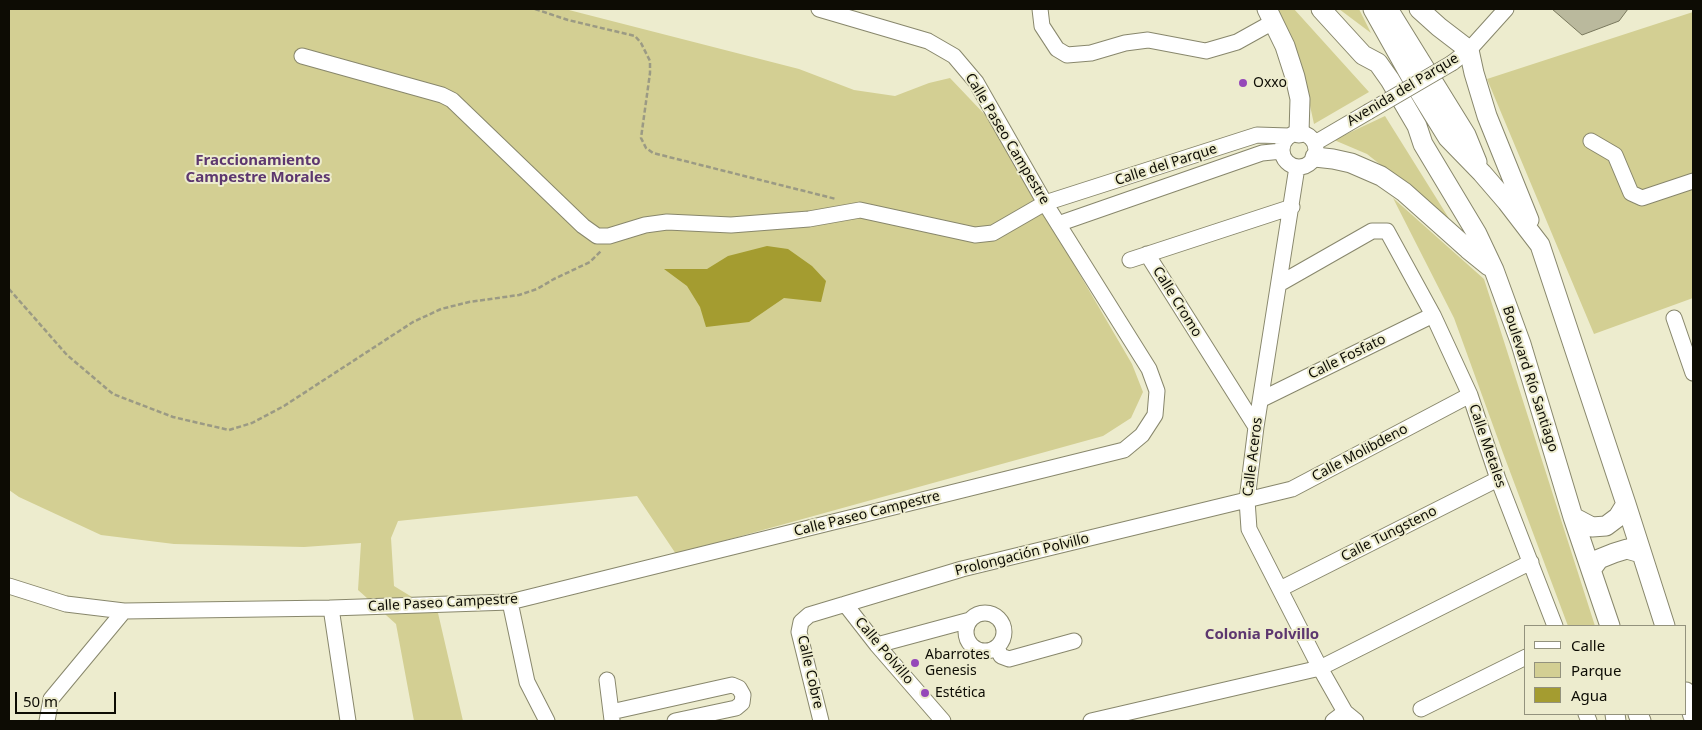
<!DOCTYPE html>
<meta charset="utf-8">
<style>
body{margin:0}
#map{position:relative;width:1702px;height:730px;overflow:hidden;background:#edecce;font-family:"Noto Sans",sans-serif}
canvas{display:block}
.frame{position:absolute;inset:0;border:10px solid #0d0c04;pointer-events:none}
.legend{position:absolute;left:1524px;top:625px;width:162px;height:90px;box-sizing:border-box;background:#edecce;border:1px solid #93927d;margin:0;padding:6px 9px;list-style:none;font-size:15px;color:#0d0c04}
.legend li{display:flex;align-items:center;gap:10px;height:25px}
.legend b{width:25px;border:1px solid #93927d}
.scale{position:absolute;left:15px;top:692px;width:101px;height:22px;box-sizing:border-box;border:2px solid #0d0c04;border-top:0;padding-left:6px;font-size:15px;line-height:18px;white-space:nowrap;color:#0d0c04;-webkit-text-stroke:4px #edecce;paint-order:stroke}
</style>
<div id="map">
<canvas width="1702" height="730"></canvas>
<div class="frame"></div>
<ul class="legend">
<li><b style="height:6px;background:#fff"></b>Calle</li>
<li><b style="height:14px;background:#d3cf93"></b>Parque</li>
<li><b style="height:14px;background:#a49c30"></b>Agua</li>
</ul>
<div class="scale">50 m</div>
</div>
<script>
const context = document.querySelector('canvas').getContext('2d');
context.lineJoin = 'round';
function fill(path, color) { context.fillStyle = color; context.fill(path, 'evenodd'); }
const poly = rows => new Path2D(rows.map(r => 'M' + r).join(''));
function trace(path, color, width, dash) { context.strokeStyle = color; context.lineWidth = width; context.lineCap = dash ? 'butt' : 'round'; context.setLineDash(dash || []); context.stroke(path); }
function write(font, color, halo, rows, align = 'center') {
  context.font = font + ' "Noto Sans",sans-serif'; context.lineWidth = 4; context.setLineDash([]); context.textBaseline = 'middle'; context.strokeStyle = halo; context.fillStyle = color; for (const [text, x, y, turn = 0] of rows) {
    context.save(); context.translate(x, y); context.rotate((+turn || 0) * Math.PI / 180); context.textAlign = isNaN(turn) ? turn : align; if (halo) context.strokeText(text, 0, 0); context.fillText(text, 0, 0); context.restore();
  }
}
fill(poly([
 [9,9,565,9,799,69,854,90,895,96,929,83,950,78,989,119,1132,364,1143,392,1131,418,1103,436,676,554,637,496,398,521,391,538,394,586,438,613,463,721,414,721,396,624,358,590,361,543,304,547,174,544,101,535,19,497,9,490],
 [1277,9,1294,9,1369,92,1314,124,1309,101],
 [1339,9,1359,9,1371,33],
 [1693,12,1693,298,1594,334,1487,79],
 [1385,116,1450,220,1367,154,1334,140],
 [1393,198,1484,279,1595,626,1568,626,1503,453,1454,318]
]), '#d3cf93');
fill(poly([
 [767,246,788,249,812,266,826,281,821,302,784,298,749,322,706,327,700,307,687,286,664,269,707,269,728,256]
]), '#a49c30');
const building = poly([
 [1552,9,1628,9,1619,21,1582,35,1552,9]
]);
fill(building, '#bab99d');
trace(building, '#79785d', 1);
const minor = poly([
 [1040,9,1042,26,1057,49,1067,55,1091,53,1125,43,1148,40,1206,51,1237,42,1273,22],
 [302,56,442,95,452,100,583,226,597,236,609,236,645,225,667,222,731,225,809,219,860,210,975,235,993,233,1045,203,1257,135,1289,136],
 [1452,63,1469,50,1506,9],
 '1282 150a17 17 0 1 1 34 0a17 17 0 1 1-34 0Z',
 [1591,141,1615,155,1631,193,1642,198,1693,181],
 [1315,143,1368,112],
 [1297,167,1256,427,1247,500,1249,529,1320,668,1345,712,1356,721],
 [1058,224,1262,153,1282,151],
 [1147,254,1256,427],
 [1130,260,1292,207],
 [1279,284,1372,231,1387,231,1433,315,1470,395,1498,479,1555,626],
 [1674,318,1693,373],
 [1262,399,1433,315],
 [9,586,66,604,124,611,331,608,510,602,1124,450,1142,435,1155,415,1157,391,1149,369,1045,203,976,82,954,56,928,41,819,9],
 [1280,589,1498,479],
 [510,602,527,682,547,721],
 [845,604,877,645,943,721],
 [331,608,348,721],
 '966 632a19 19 0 1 1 38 0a19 19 0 1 1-38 0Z',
 [877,645,970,620],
 [997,648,1001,656,1009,659,1074,641],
 [607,680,612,720],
 [1421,709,1526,657],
 [611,712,732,685,739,688,743,695,742,703,736,708,675,721],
 [1586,714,1589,721],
 [47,721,51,699,124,611],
 [821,721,799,632,801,622,809,615,962,569,1292,489,1470,395],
 [1091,721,1320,668,1531,562],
 [1333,721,1345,712]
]);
const major = poly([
 [1267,9,1285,46,1295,77,1300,99,1299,133],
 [1321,9,1363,55,1378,63,1390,80,1417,126,1423,144,1477,234,1494,270,1521,344,1573,517,1610,626],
 [1373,9,1419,91,1448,138,1482,173,1507,202,1540,245,1626,504,1665,626],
 [1388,9,1466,135,1477,162],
 [1419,9,1439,27,1469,50,1474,73,1487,116,1529,220],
 [1315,157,1333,159,1351,163,1381,176,1404,192,1468,249,1489,266],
 [1573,517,1592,527,1606,526,1618,517,1626,504],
 [1591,570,1599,559,1614,553,1627,549,1641,553],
 [1686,692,1693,716],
 [1615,714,1616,721],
 [1638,714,1641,721]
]);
trace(minor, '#88876c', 17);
trace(major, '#88876c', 21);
trace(poly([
 [535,9,568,20,635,36,641,43,650,61,650,73,641,138,646,148,653,153,836,199],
 [9,289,67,355,113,394,173,417,229,430,252,423,284,406,413,322,441,309,469,302,519,295,537,289,554,279,590,262,601,251]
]), '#9b9a84', 2.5, [5, 2.5]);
trace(minor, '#fff', 15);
trace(major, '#fff', 19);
const minorBridge = poly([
 [1368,112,1452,63]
]);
trace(minorBridge, '#88876c', 17, []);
trace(minorBridge, '#fff', 15);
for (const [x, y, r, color] of [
 [1243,83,5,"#9548b9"],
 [915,663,5,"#9548b9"],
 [925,693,5,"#9548b9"]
]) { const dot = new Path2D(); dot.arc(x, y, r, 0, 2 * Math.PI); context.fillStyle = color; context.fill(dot); trace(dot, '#edecce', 2); }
write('14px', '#0d0c04', '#edecce', [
 ["Oxxo",1253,83],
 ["Abarrotes",925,655],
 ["Genesis",925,671],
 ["Estética",935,693]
], 'left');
write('14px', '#0d0c04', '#edecce', [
 ["Avenida del Parque",1403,90,-31],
 ["Calle Paseo Campestre",1007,139,59],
 ["Calle del Parque",1166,165,-18],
 ["Calle Cromo",1177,302,58],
 ["Calle Fosfato",1347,357,-26],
 ["Boulevard Río Santiago",1530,379,72],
 ["Calle Metales",1487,446,71],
 ["Calle Molibdeno",1360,453,-28],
 ["Calle Aceros",1253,457,-83],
 ["Calle Paseo Campestre",867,514,-14],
 ["Calle Tungsteno",1389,534,-27],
 ["Prolongación Polvillo",1022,555,-14],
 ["Calle Paseo Campestre",443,603,-3],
 ["Calle Polvillo",884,651,50],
 ["Calle Cobre",810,672,77]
]);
write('bold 15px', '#5d376f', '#edecce', [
 ["Fraccionamiento",258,161],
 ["Campestre Morales",258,178],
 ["Colonia Polvillo",1262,635]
]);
</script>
